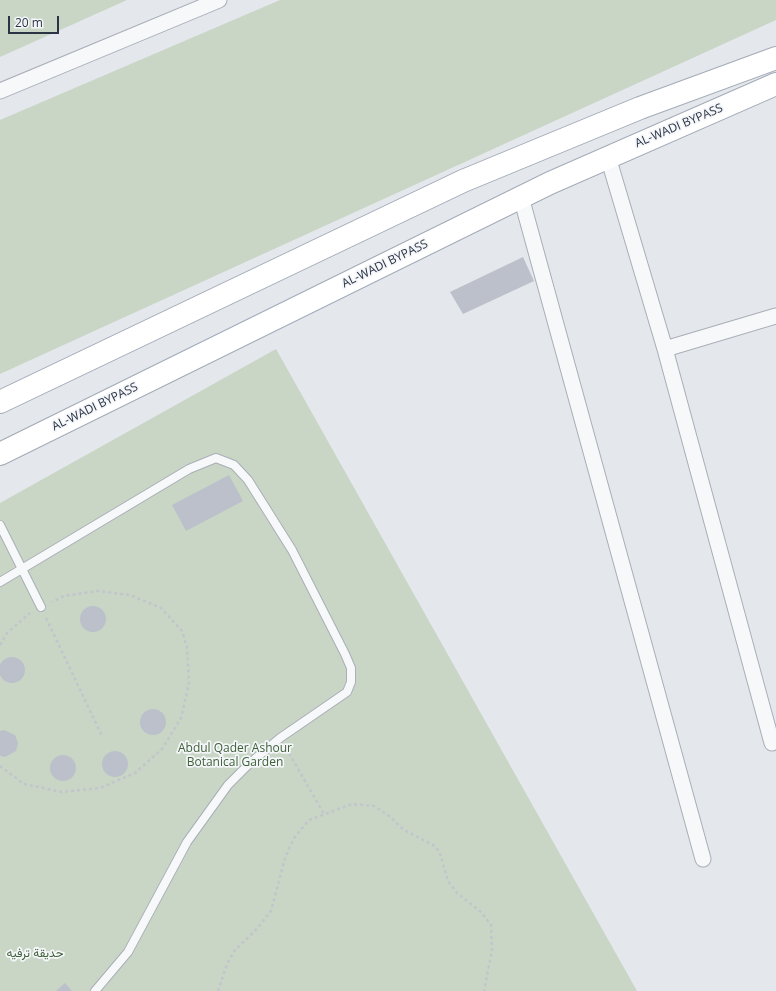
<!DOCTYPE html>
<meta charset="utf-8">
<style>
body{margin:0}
#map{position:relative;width:776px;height:991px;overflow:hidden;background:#e4e7ec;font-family:"Open Sans",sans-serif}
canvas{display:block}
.scale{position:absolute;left:8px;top:16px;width:51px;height:18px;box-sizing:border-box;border:2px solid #2b3445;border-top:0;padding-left:5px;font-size:12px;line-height:14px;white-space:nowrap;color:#2b3445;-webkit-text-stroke:3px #f4f6f9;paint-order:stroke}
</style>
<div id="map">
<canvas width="776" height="991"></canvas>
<div class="scale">20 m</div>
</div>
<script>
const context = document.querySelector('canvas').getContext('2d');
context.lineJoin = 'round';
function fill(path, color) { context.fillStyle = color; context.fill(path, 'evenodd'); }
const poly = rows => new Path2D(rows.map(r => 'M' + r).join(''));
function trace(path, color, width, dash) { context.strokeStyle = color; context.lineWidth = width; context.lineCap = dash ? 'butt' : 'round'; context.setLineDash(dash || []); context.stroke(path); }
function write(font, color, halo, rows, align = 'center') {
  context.font = font + ' "Open Sans",Vazirmatn,sans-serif'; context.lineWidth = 3.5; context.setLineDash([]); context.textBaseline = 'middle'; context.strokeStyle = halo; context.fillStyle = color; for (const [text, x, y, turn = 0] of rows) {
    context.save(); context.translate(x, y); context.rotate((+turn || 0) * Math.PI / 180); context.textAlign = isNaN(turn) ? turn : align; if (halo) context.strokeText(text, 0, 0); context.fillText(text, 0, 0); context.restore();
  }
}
fill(poly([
 [0,0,127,0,0,57],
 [280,0,776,0,776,20,0,374,0,120],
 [276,349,637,991,0,991,0,503]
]), '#c9d6c5');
fill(poly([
 [523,257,534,281,463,314,450,292],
 [229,475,243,501,186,531,172,505],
 '80 619a13 13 0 1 1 26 0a13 13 0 1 1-26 0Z',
 '-1 670a13 13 0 1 1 26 0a13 13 0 1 1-26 0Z',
 '140 722a13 13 0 1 1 26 0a13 13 0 1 1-26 0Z',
 [4,730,15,735,18,743,16,751,5,757,0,756,0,731],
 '102 764a13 13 0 1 1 26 0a13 13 0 1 1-26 0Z',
 '50 768a13 13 0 1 1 26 0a13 13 0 1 1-26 0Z',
 [65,983,72,991,56,991]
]), '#bbc0ca');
const service = poly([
 [0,525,41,607],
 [0,582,189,469,216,458,234,465,248,480,292,550,345,654,351,668,351,682,347,692,280,738,250,763,228,785,187,842,128,952,95,991]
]);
const minor = poly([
 [0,91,219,0],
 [608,157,665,349,772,743],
 [521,197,703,859],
 [665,349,776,316]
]);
const primary = poly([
 [0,402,463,181,640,108,776,58],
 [0,454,550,183,776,84]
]);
trace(service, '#a9aeb7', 10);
trace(minor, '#a9aeb7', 17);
trace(primary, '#a3abb8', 24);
trace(poly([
 [46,618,102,736],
 [0,645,7,633,30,613],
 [286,748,324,814],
 [0,766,24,784,62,792,100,788,135,773,162,749,181,718,189,683,187,647,182,631,161,608,130,595,97,591,64,596,52,602],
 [218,991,227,964,235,950,255,931,271,911,285,858,294,838,309,820,352,804,374,806,388,815,404,830,435,846,440,853,448,881,457,893,481,912,491,925,492,950,484,991]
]), '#c2c5cb', 2.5, [3, 3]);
trace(service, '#f7f8fa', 8);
trace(minor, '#f7f8fa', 15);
trace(primary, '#fff', 22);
write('12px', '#2b3445', '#f4f6f9', [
 ["AL-WADI BYPASS",679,126,-23],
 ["AL-WADI BYPASS",385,264,-26],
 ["AL-WADI BYPASS",95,407,-26]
]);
write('12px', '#3f6138', '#f4f6f9', [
 ["Abdul Qader Ashour",235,749],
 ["Botanical Garden",235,763],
 ["حديقة ترفيه",35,954]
]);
</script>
